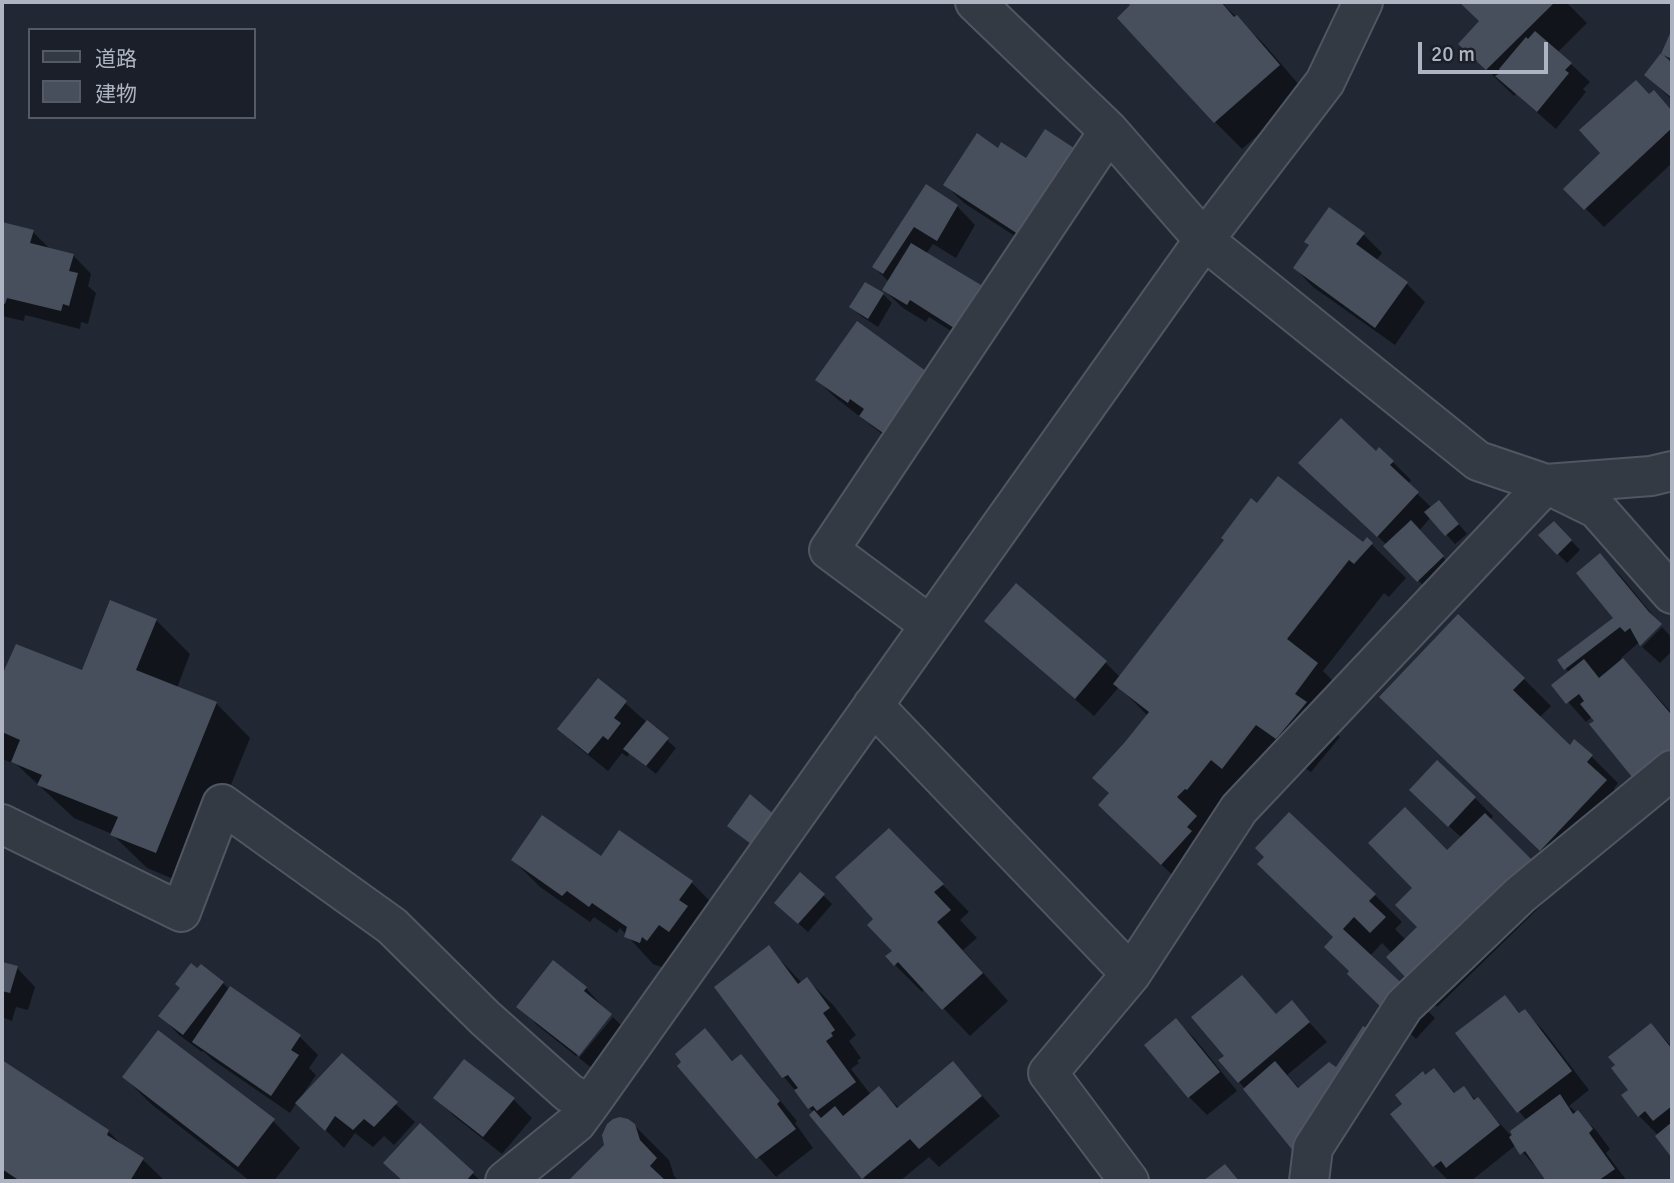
<!DOCTYPE html>
<meta charset="utf-8">
<style>
body{margin:0}
#map{position:relative;width:1674px;height:1183px;overflow:hidden;background:#212833;font-family:Signika,"Noto Sans JP",sans-serif}
canvas{display:block}
.frame{position:absolute;inset:0;border:4px solid #aeb4c1;pointer-events:none}
.legend{position:absolute;left:28px;top:28px;width:228px;height:91px;box-sizing:border-box;background:#1a1f29;border:2px solid #555b66;margin:0;padding:9px 12px;list-style:none;font-size:21px;color:#aeb4c1}
.legend li{display:flex;align-items:center;gap:14px;height:35px}
.legend b{width:35px;border:2px solid #555b66}
.scale{position:absolute;left:1418px;top:42px;width:130px;height:32px;box-sizing:border-box;border:4px solid #aeb4c1;border-top:0;padding-left:9px;font-size:21px;line-height:24px;white-space:nowrap;color:#aeb4c1;-webkit-text-stroke:5px #1a1f29;paint-order:stroke}
</style>
<div id="map">
<canvas width="1674" height="1183"></canvas>
<div class="frame"></div>
<ul class="legend">
<li><b style="height:9px;background:#343a44"></b>道路</li>
<li><b style="height:19px;background:#474f5d"></b>建物</li>
</ul>
<div class="scale">20 m</div>
</div>
<script>
const context = document.querySelector('canvas').getContext('2d');
context.lineJoin = 'round';
function fill(path, color) { context.fillStyle = color; context.fill(path, 'evenodd'); }
const poly = rows => new Path2D(rows.map(r => 'M' + r).join(''));
function trace(path, color, width, dash) { context.strokeStyle = color; context.lineWidth = width; context.lineCap = dash ? 'butt' : 'round'; context.setLineDash(dash || []); context.stroke(path); }
fill(poly([
 [1130,2,1221,2,1264,44,1306,93,1242,149,1215,122],
 [1461,2,1570,2,1568,4,1587,23,1558,52,1590,82,1583,89,1586,92,1556,129,1516,94,1514,96,1461,44,1481,22],
 [1672,35,1672,100,1646,75,1670,60,1664,53],
 [1653,93,1672,112,1672,163,1604,227,1566,189,1602,153],
 [977,136,1044,255,964,203,945,185],
 [927,187,957,206,975,225,956,258,933,244,926,254,980,286,998,305,973,345,929,317,926,322,903,308,884,290,889,282,874,267],
 [3,224,33,232,51,250,73,255,91,274,88,286,96,293,88,324,81,322,80,329,25,315,24,321,2,316],
 [1363,234,1382,253,1376,261,1407,284,1425,302,1395,345,1313,287,1295,268],
 [883,294,892,303,878,327,861,316,851,307],
 [858,324,905,452,836,398,817,380],
 [1376,453,1393,462,1411,480,1408,485,1432,508,1448,511,1467,534,1455,544,1431,517,1419,531,1452,567,1427,590,1387,545,1319,482],
 [1258,506,1363,545,1367,540,1406,578,1389,597,1384,593,1323,671,1351,699,1329,727,1340,737,1311,772,1291,758,1220,862,1225,867,1196,897,1134,839,1111,794,1148,716,1119,687,1094,716,986,621,1105,662,1120,677],
 [1563,532,1580,550,1567,563,1540,536],
 [1600,555,1619,574,1660,624,1621,658,1672,713,1672,786,1592,717,1586,722,1554,686,1570,673,1565,668,1615,618],
 [156,620,190,654,177,688,216,703,250,738,190,886,147,868,112,834,74,818,16,764,2,759,2,677,83,672],
 [1662,627,1672,638,1672,651,1660,663,1642,647],
 [1524,679,1551,706,1539,718,1570,748,1591,756,1618,783,1614,789,1633,808,1568,877,1409,724],
 [599,680,676,748,656,774,630,753,627,757,622,753,608,771,578,747,559,729],
 [1475,798,1493,816,1490,820,1558,889,1437,1007,1410,980,1392,953,1382,943,1370,956,1435,1018,1416,1039,1376,1001,1351,972,1335,937,1286,891,1375,895,1402,922,1395,929,1406,940,1419,927,1447,852,1462,838,1430,809],
 [916,857,969,912,960,920,977,938,963,950,1008,1001,970,1036,925,989,922,992,895,965,894,951],
 [601,858,691,882,718,909,667,969,653,964,620,928,617,933,594,917,590,922,540,887,513,860],
 [823,895,832,904,808,932,785,912],
 [769,948,802,983,807,979,834,1006,856,1035,849,1041,861,1058,857,1061,859,1063,851,1069,871,1095,879,1088,899,1108,953,1063,1000,1116,939,1167,929,1157,900,1181,867,1181,812,1115,814,1113,784,1077,716,987],
 [2,963,17,968,35,987,28,1010,16,1007,12,1021,2,1017],
 [1242,977,1277,1015,1292,1003,1327,1042,1287,1075,1300,1089,1336,1070,1314,1169,1239,1082,1227,1057],
 [223,983,230,990,299,1036,318,1055,309,1068,316,1075,303,1094,304,1096,342,1055,415,1122,394,1145,384,1136,373,1147,355,1133,344,1148,297,1102,290,1113,213,1060,203,1051,202,1052,179,1035,161,1016],
 [586,988,610,1015,576,1056,537,1025,519,1006],
 [1505,997,1521,1014,1525,1012,1543,1030,1589,1090,1569,1106,1596,1130,1610,1149,1606,1153,1627,1181,1549,1181,1516,1145,1471,1181,1460,1179,1449,1181,1434,1166,1393,1114,1405,1105,1426,1077,1434,1070,1456,1094,1464,1088,1476,1100,1478,1099,1512,1137,1527,1121,1457,1033],
 [613,1017,630,1034,598,1073,579,1058],
 [1176,1020,1195,1039,1237,1091,1207,1115,1189,1097],
 [1651,1025,1672,1047,1672,1155,1658,1135,1639,1116,1630,1091],
 [705,1031,734,1062,741,1056,759,1075,797,1121,795,1123,813,1148,776,1177,679,1066],
 [2,1063,108,1131,126,1149,143,1160,165,1181,8,1181,2,1178],
 [124,1077,273,1121,300,1148,274,1181,250,1181,151,1104],
 [436,1098,513,1099,532,1118,502,1154,454,1116],
 [634,1125,669,1160,674,1176,679,1181,571,1181,606,1146],
 [421,1126,473,1174,481,1181,404,1181,386,1163]
]), '#0007');
fill(poly([
 [1127,2,1221,2,1234,17,1237,15,1280,65,1214,123,1117,18,1130,5],
 [1459,2,1555,2,1486,70,1458,44,1479,21],
 [1672,29,1672,59,1661,54],
 [1535,31,1572,63,1565,70,1569,73,1537,112,1495,76,1502,72,1499,69,1526,37,1528,39],
 [1661,53,1672,63,1672,98,1644,75],
 [1636,80,1649,94,1654,90,1672,111,1672,128,1584,210,1563,189,1600,153,1579,130],
 [1045,129,1080,152,1024,238,943,185,977,133,998,148,1001,142,1026,158],
 [926,184,958,205,937,241,914,227,883,274,872,267],
 [1329,207,1365,233,1356,244,1408,282,1375,328,1293,268,1309,245,1304,242],
 [2,222,34,230,30,243,74,254,69,271,78,273,69,306,63,304,61,311,7,298,5,304,2,303],
 [911,243,981,285,954,328,910,300,907,305,882,290],
 [865,282,884,293,868,319,849,307],
 [857,321,930,374,886,435,859,416,864,409,850,399,848,403,815,380],
 [1341,418,1376,451,1379,447,1394,461,1390,465,1419,492,1377,537,1298,463],
 [1278,476,1363,542,1367,537,1373,543,1354,564,1349,560,1287,639,1318,663,1295,694,1307,702,1276,739,1256,725,1222,769,1211,760,1187,790,1185,789,1177,797,1197,816,1187,827,1192,831,1161,865,1098,805,1109,793,1092,778,1125,742,1149,712,1113,684,1224,540,1221,538,1251,498,1257,503],
 [1439,500,1459,524,1445,536,1424,512],
 [1411,520,1444,556,1417,582,1383,546],
 [1554,521,1572,540,1557,555,1538,535],
 [1600,553,1649,612,1662,624,1640,646,1630,628,1625,632,1620,627,1564,670,1557,660,1613,618,1576,573],
 [1016,583,1107,661,1075,699,984,621],
 [110,600,157,619,136,670,217,702,156,853,110,835,118,817,37,785,42,775,11,762,20,740,2,732,2,675,16,644,82,670],
 [1458,614,1525,678,1513,690,1570,745,1574,739,1593,755,1587,762,1607,780,1540,851,1379,697],
 [1623,658,1670,713,1672,710,1672,752,1636,782,1589,724,1594,721,1580,704,1584,701,1579,694,1566,704,1551,685,1584,659,1599,678],
 [598,678,627,701,614,718,621,723,608,740,603,736,588,754,557,729],
 [647,720,669,738,646,766,623,749],
 [1437,760,1476,797,1448,827,1409,790],
 [750,794,777,817,755,847,727,826],
 [1405,807,1447,850,1485,813,1533,861,1409,981,1386,957,1417,927,1395,905,1412,888,1368,843],
 [1289,812,1376,894,1369,901,1386,917,1370,933,1354,917,1343,929,1409,990,1387,1013,1347,974,1349,971,1324,947,1333,937,1257,864,1264,857,1255,848],
 [542,815,601,856,619,830,693,881,679,900,688,906,669,932,659,925,647,941,642,937,640,943,624,937,627,927,592,903,589,907,567,891,562,896,511,860],
 [889,828,944,884,934,892,951,910,937,922,983,973,942,1010,898,962,894,966,885,956,892,951,867,925,873,919,835,877],
 [800,872,825,894,798,924,774,903],
 [769,945,798,984,807,977,830,1008,823,1013,835,1030,831,1033,833,1036,826,1041,856,1082,817,1111,813,1106,808,1109,794,1090,798,1088,788,1075,782,1078,714,987],
 [553,960,587,987,584,991,612,1014,579,1056,516,1007],
 [2,962,18,966,10,993,2,991],
 [191,963,197,968,201,964,224,982,183,1035,158,1016,180,988,175,984],
 [1242,975,1276,1014,1292,1000,1310,1022,1238,1083,1218,1060,1224,1056,1191,1017],
 [230,986,301,1035,291,1050,299,1055,271,1096,192,1042],
 [1505,995,1519,1013,1525,1009,1572,1071,1517,1113,1455,1033],
 [1176,1018,1220,1072,1188,1098,1144,1045],
 [1651,1023,1672,1049,1672,1106,1653,1121,1645,1111,1638,1117,1621,1095,1628,1090,1611,1068,1615,1065,1608,1057],
 [1363,1026,1373,1032,1294,1152,1243,1089,1275,1061,1298,1088,1329,1062,1336,1067],
 [705,1028,732,1061,741,1054,780,1101,777,1104,796,1129,756,1159,677,1066,681,1062,675,1054],
 [158,1030,275,1119,238,1167,122,1077],
 [342,1053,398,1102,374,1127,364,1119,353,1130,335,1116,325,1131,295,1103],
 [464,1059,515,1098,483,1137,433,1098],
 [2,1060,109,1130,107,1135,144,1158,130,1181,20,1181,2,1169],
 [953,1061,982,1096,919,1149,910,1139,862,1179,809,1115,814,1110,821,1118,835,1106,843,1116,879,1086,897,1108],
 [1434,1068,1454,1093,1464,1086,1474,1100,1478,1097,1500,1125,1446,1168,1441,1161,1433,1167,1390,1114,1402,1104,1395,1095,1423,1071,1425,1075],
 [1560,1094,1573,1114,1578,1110,1593,1129,1589,1133,1615,1169,1598,1181,1546,1181,1525,1151,1520,1155,1509,1137,1512,1135,1510,1131],
 [620,1117,628,1119,635,1124,640,1140,657,1158,650,1166,666,1181,568,1181,604,1145,602,1135,607,1124,613,1119],
 [1672,1122,1672,1158,1655,1136],
 [420,1123,474,1172,466,1181,403,1181,383,1163],
 [1225,1164,1239,1181,1203,1181]
]), '#474f5d');
const minor = poly([
 [975,2,1109,131,1204,240,1478,461,1546,484,1597,509,1672,594],
 [930,625,829,550,1109,131],
 [873,705,1131,974],
 [2,824,181,912,222,804,392,926,485,1018,569,1093,590,1104],
 [505,1181,576,1123,590,1104,1204,240,1325,82,1363,2],
 [1129,1181,1048,1073,1131,974,1239,809,1546,484,1651,476,1672,471],
 [1309,1181,1313,1148,1404,1006,1520,895,1672,770]
]);
trace(minor, '#515762', 42);
trace(minor, '#343a44', 38);
</script>
